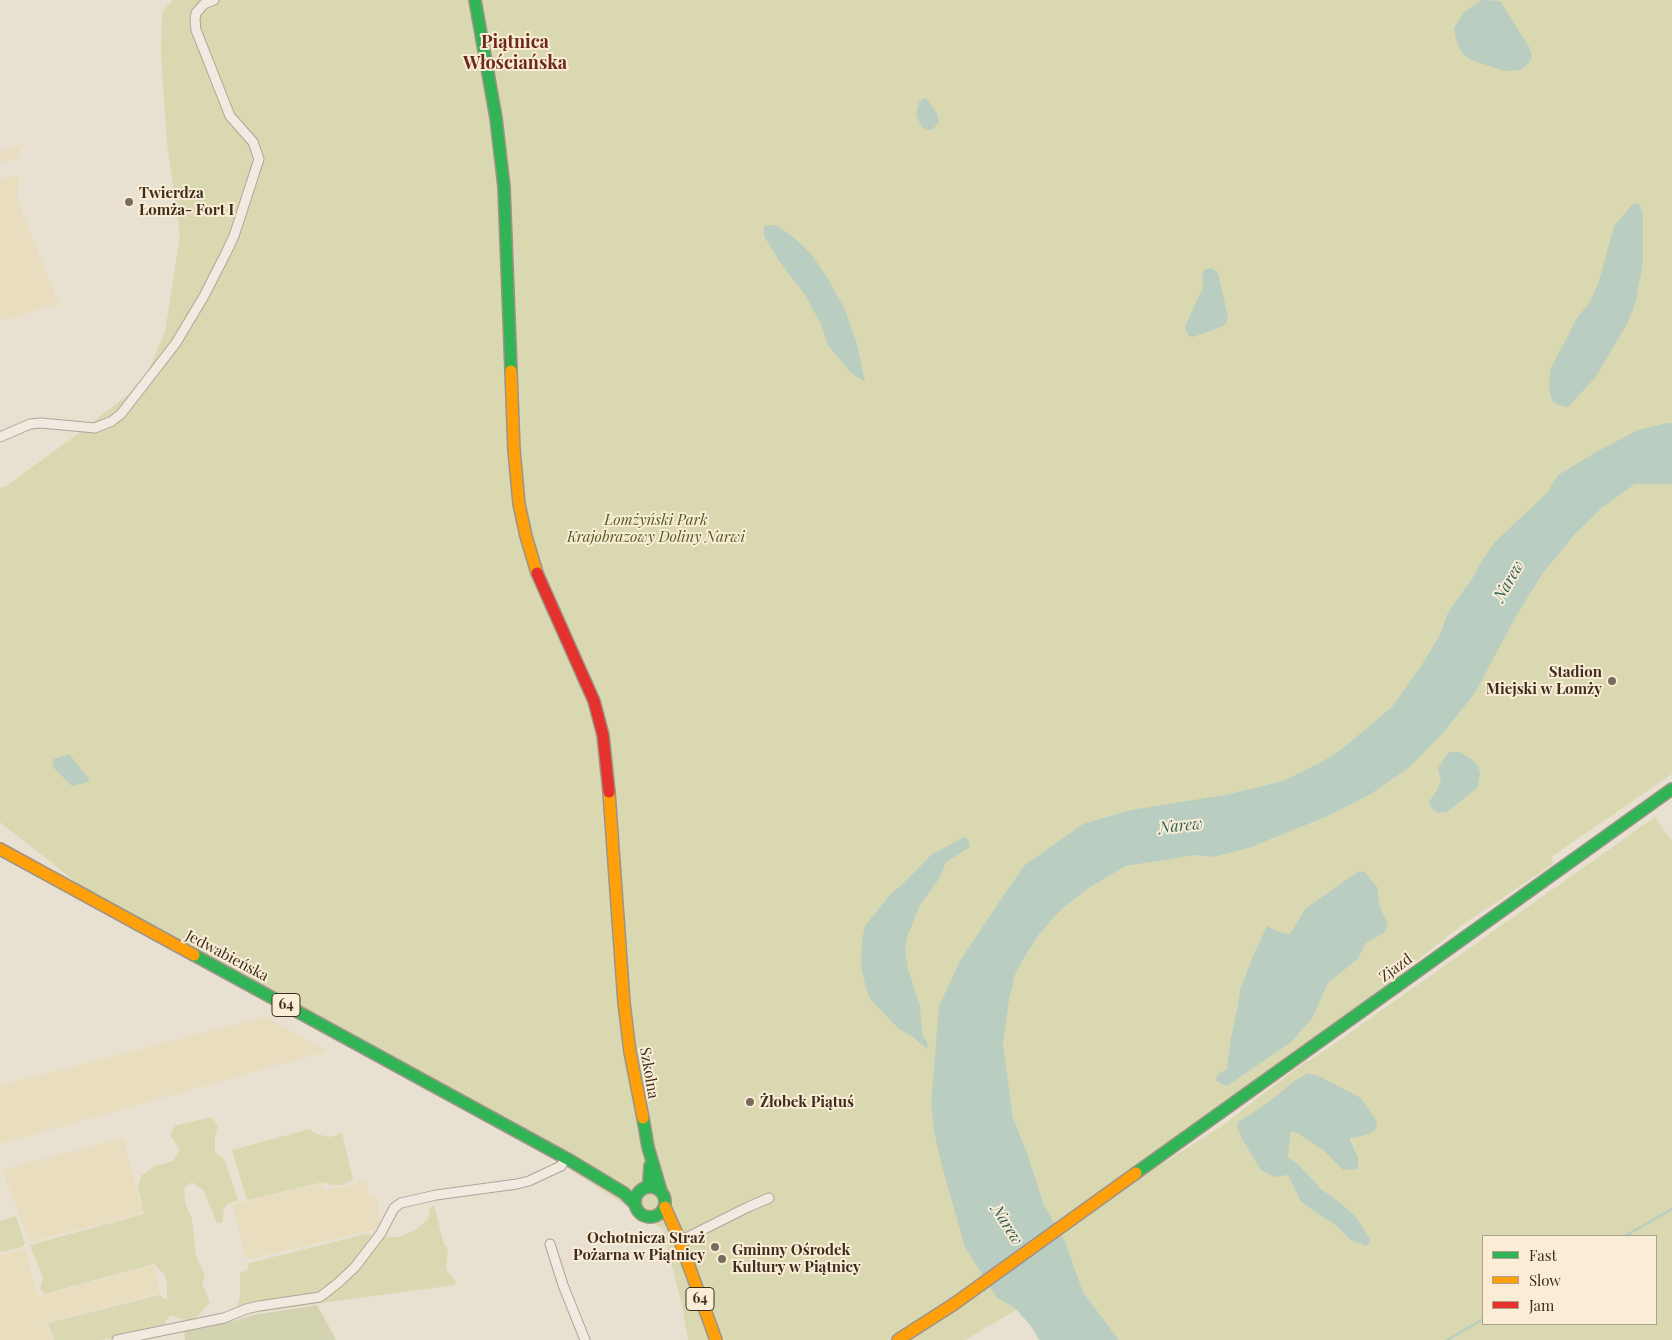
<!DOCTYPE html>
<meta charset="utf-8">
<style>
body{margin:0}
#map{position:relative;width:1672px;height:1340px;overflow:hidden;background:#e8e0d0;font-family:"Playfair Display",serif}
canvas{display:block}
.legend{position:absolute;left:1482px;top:1235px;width:175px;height:90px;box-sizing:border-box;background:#f9edd5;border:1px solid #aea08c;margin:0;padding:6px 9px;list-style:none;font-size:15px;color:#3e2c1e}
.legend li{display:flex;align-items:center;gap:10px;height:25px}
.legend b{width:25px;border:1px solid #aea08c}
</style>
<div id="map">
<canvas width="1672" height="1340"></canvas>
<ul class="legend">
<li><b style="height:6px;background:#30b455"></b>Fast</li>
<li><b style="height:6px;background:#ff9f0a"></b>Slow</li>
<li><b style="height:6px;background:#e5322d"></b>Jam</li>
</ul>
</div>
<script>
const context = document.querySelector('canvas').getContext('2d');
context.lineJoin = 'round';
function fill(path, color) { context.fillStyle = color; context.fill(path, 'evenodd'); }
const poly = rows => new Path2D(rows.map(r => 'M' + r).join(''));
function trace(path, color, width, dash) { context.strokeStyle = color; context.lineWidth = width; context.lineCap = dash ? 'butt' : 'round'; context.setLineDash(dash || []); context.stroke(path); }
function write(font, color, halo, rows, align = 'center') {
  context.font = font + ' "Playfair Display",serif'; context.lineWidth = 4; context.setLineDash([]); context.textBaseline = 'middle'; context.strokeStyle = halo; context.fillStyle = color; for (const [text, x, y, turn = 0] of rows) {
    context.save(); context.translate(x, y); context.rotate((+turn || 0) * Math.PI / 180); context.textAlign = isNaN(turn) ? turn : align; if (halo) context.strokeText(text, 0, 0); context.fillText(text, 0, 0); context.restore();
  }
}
fill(poly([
 [23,145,17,158,0,163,0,152],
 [19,174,17,200,59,304,0,321,0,180],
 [266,1017,328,1051,0,1144,0,1085],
 [123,1138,143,1213,30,1242,2,1170],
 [365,1181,371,1197,376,1196,381,1228,246,1260,233,1204,322,1183,324,1191],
 [25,1249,38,1297,153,1265,160,1293,46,1322,52,1340,0,1340,0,1255]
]), '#e8debf');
fill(poly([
 [173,0,1672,0,1672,435,1646,441,1437,675,1342,749,1323,761,1283,781,1225,795,1066,861,960,1049,1016,1310,965,1340,688,1340,682,1306,663,1229,426,1078,91,894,0,822,0,487,5,487,79,433,143,383,165,332,180,235,167,143,161,55,162,12],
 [1635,484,1672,484,1672,774,1551,857,1553,864,1462,925,1371,996,1054,1224,1044,1205,1027,1153,1013,1118,1003,1044,1009,1001,1015,975,1024,958,1040,933,1063,908,1089,888,1126,866,1195,855,1214,857,1249,848,1328,816,1371,794,1410,767,1444,732,1475,693,1503,637,1543,573,1577,532,1602,508],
 [1365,872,1378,888,1379,904,1385,917,1384,933,1366,943,1358,959,1328,983,1312,1019,1290,1043,1227,1086,1230,1042,1238,1005,1240,989,1253,956,1267,927,1282,933,1290,934,1305,909],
 [1655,817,1672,841,1672,1340,1119,1340,1083,1292,1061,1235,1141,1177,1222,1126,1306,1061,1310,1061],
 [1308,1073,1330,1081,1358,1157,1358,1168,1343,1170,1323,1150,1297,1133,1291,1131,1288,1157,1298,1164,1321,1189,1338,1201,1349,1239,1338,1227,1301,1202,1288,1175,1261,1169,1251,1151,1239,1122,1271,1100,1294,1081],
 [1483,1236,1656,1236,1656,1324,1483,1324],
 [211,1117,218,1125,215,1137,215,1152,225,1160,238,1200,226,1205,224,1209,222,1223,217,1223,204,1191,192,1182,184,1188,185,1203,192,1219,196,1256,205,1275,202,1283,210,1302,194,1320,185,1320,170,1315,162,1327,157,1331,99,1340,54,1340,48,1323,159,1295,167,1300,167,1283,165,1275,154,1264,44,1294,40,1288,43,1278,30,1245,144,1214,138,1187,141,1176,153,1167,173,1161,180,1150,170,1135,175,1126],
 [310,1129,316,1134,330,1137,342,1133,353,1180,341,1185,331,1185,323,1182,247,1200,232,1150],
 [434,1205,444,1245,448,1248,446,1269,456,1282,455,1285,328,1302,241,1315,237,1308,240,1296,240,1273,247,1270,249,1263,366,1234,381,1237,399,1237,416,1230,428,1219,430,1208],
 [16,1216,25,1243,22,1247,0,1252,0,1221]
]), '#d9d8b1');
fill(poly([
 [317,1305,336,1340,185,1340,184,1329,234,1321,253,1315]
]), '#d3d2b1');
fill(poly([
 [1482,0,1500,1,1529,47,1532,57,1528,64,1520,70,1505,71,1471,60,1462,53,1456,40,1454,28,1464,12],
 [924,98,927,99,937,114,939,122,932,130,928,130,922,127,916,115,919,102],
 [1634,203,1640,205,1643,214,1643,262,1636,301,1627,324,1595,378,1568,407,1559,405,1553,402,1549,391,1550,370,1577,318,1590,302,1599,281,1614,226],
 [776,225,792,236,812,255,828,279,845,310,857,344,865,382,851,373,828,345,820,322,805,295,780,262,764,236,764,226],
 [1212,268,1217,272,1219,277,1228,317,1227,321,1224,326,1193,337,1188,335,1185,328,1187,322,1203,288,1202,274,1206,269],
 [1667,423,1672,423,1672,484,1635,484,1602,508,1577,532,1543,573,1515,618,1475,693,1444,732,1410,767,1371,794,1328,816,1249,848,1214,857,1195,855,1126,866,1089,888,1063,908,1040,933,1024,958,1015,975,1009,1001,1003,1044,1013,1118,1027,1153,1044,1205,1065,1242,1083,1292,1119,1340,1039,1340,1031,1326,1015,1308,997,1298,965,1247,942,1166,934,1131,931,1103,939,1006,960,961,1008,889,1025,865,1083,824,1131,810,1225,795,1283,781,1323,761,1342,749,1392,707,1421,666,1440,635,1447,615,1453,605,1472,579,1482,561,1495,542,1547,493,1558,475,1598,451,1638,430],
 [1449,752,1460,752,1471,759,1478,766,1480,774,1478,787,1465,798,1447,812,1438,813,1431,808,1429,802,1437,790,1441,781,1438,768],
 [69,754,89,779,88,782,72,786,52,766,54,759],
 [964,837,968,839,970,847,946,862,940,877,920,905,907,937,905,948,908,969,920,1006,922,1034,927,1042,928,1046,927,1049,912,1036,899,1029,870,999,867,991,862,971,861,958,862,940,865,926,889,896,910,877,931,855],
 [1359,871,1365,872,1378,888,1379,904,1388,925,1384,933,1366,943,1358,959,1328,983,1312,1019,1290,1043,1227,1086,1218,1082,1216,1079,1218,1074,1227,1069,1230,1042,1238,1005,1240,989,1253,956,1267,926,1282,933,1290,934,1305,909],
 [1308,1073,1319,1076,1361,1098,1377,1122,1376,1129,1369,1134,1350,1139,1358,1157,1358,1169,1343,1170,1323,1150,1297,1133,1291,1131,1290,1139,1288,1157,1298,1164,1321,1189,1338,1201,1356,1217,1371,1241,1366,1246,1349,1239,1338,1227,1301,1202,1288,1175,1274,1177,1261,1170,1242,1139,1237,1127,1239,1122,1271,1100,1294,1081]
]), '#bacdc1');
trace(poly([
 [1625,1236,1672,1209],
 [1447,1340,1483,1319]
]), '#bacdc1', 2.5);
const street = poly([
 [0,437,30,424,41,423,95,428,112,421,121,414,176,343,204,296,226,253,234,236,259,159,253,142,230,116,196,30,195,20,196,13,204,4,214,0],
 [680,1241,748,1207,769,1198],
 [550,1244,563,1285,585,1340],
 [117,1340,224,1318,246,1309,259,1306,320,1297,338,1283,355,1267,381,1233,394,1208,401,1203,436,1195,517,1184,529,1181,561,1166,566,1158]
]);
const fast = poly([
 [475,0,496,118,504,187,511,371],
 [194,955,571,1161,624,1193,635,1204],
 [643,1118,648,1147,661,1191],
 [1136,1173,1672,789],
 [647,1187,649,1182,650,1166],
 '635 1202a15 15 0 1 1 30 0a15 15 0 1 1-30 0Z'
]);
const slow = poly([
 [511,371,514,450,519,504,526,536,537,573],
 [609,792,624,1003,630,1052,643,1118],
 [0,849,194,955],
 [665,1207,678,1236,716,1340],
 [898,1340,954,1304,1136,1173]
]);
const jam = poly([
 [537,573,594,701,603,735,609,792]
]);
trace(street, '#ada598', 11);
trace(fast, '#9d9488', 14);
trace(slow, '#9d9488', 14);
trace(jam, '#9d9488', 14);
trace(street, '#f0eae1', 9);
trace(fast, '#30b455', 11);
trace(slow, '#ff9f0a', 11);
trace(jam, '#e5322d', 11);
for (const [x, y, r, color] of [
 [129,202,5,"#7a6b5c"],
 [1612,681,5,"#7a6b5c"],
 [750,1102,5,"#7a6b5c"],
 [715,1247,5,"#7a6b5c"],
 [722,1259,5,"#7a6b5c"]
]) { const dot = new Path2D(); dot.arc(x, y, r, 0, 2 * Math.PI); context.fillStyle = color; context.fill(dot); trace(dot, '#f9edd5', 2); }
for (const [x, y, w] of [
 [286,1005,28],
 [700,1299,28]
]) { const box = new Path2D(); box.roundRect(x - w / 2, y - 11.5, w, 23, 4); context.fillStyle = '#f9edd5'; context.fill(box); trace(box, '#3e2c1e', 1); }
write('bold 14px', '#3e2c1e', null, [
 ["64",286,1005],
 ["64",700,1299]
]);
write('bold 15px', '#3e2c1e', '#f9edd5', [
 ["Twierdza",139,193],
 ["Łomża- Fort I",139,210],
 ["Stadion",1602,672,"right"],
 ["Miejski w Łomży",1602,689,"right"],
 ["Żłobek Piątuś",760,1102],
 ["Ochotnicza Straż",705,1238,"right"],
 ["Pożarna w Piątnicy",705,1255,"right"],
 ["Gminny Ośrodek",732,1250],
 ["Kultury w Piątnicy",732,1267]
], 'left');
write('italic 15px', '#505c23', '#f9edd5', [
 ["Łomżyński Park",656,520],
 ["Krajobrazowy Doliny Narwi",656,537]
]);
write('15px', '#3e2c1e', '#f9edd5', [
 ["Jedwabieńska",227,956,28],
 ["Zjazd",1396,968,-36],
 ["Szkolna",649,1073,80]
]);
write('italic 16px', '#2c5f59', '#f9edd5', [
 ["Narew",1509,581,-60],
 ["Narew",1181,826,-6],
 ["Narew",1007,1225,58]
]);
write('bold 18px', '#6e281a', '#f9edd5', [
 ["Piątnica",515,42],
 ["Włościańska",515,63]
]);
</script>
